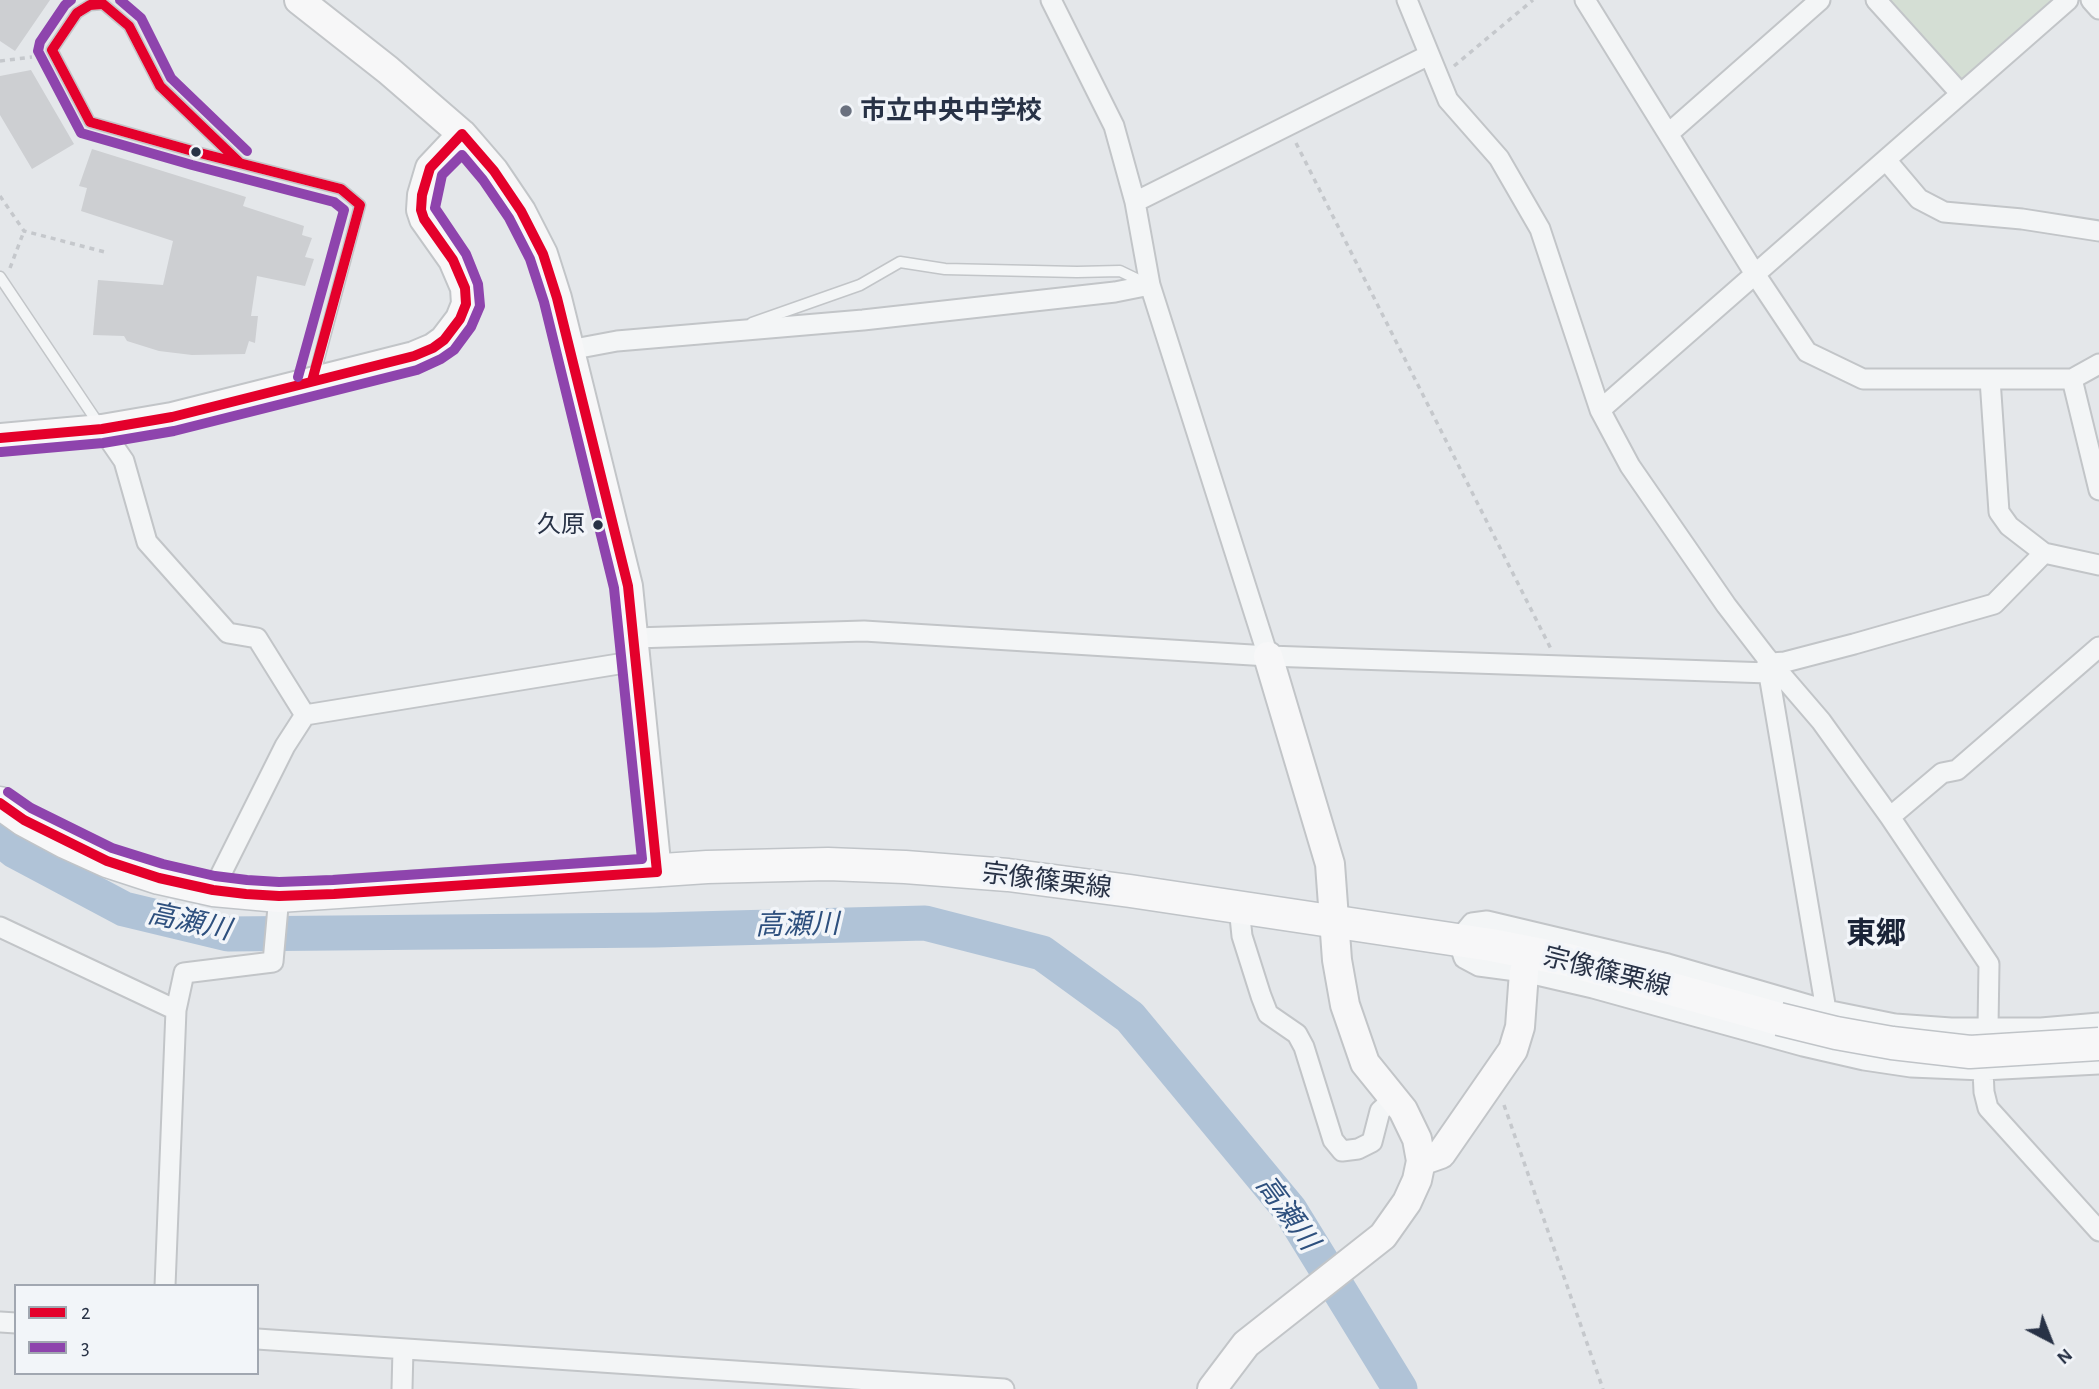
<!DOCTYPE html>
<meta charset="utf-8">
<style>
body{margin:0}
#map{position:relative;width:2099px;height:1389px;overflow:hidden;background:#e4e7ea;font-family:"Alegreya Sans",sans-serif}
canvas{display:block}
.legend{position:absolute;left:14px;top:1284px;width:245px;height:91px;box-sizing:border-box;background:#f2f5f9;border:2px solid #a1a7b1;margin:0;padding:9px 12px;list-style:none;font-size:21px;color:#283246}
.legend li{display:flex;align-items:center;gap:14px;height:35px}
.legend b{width:35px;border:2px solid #a1a7b1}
.north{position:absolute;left:2015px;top:1305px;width:70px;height:70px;-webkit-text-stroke:5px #f2f5f9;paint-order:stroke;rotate:138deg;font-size:19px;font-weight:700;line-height:28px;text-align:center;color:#283246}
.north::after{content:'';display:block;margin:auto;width:24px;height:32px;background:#283246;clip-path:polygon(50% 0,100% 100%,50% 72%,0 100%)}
</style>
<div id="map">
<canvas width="2099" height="1389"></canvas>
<ul class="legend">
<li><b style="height:9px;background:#e4002b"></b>2</li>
<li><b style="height:9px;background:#8e44ad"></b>3</li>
</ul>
<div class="north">N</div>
</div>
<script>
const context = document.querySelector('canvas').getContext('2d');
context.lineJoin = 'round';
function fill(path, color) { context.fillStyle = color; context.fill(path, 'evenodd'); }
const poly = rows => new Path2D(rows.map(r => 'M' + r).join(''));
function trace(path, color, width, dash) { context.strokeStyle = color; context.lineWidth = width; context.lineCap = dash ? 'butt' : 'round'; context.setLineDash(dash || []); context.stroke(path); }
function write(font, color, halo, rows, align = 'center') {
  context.font = font + ' "Alegreya Sans","Noto Sans JP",sans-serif'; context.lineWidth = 7; context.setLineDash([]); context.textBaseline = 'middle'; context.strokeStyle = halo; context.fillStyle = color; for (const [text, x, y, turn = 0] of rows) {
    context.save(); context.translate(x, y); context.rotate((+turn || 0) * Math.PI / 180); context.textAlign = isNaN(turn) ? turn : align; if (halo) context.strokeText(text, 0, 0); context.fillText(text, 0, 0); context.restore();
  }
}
fill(poly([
 [1887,0,2056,0,1966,78,1954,78]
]), '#d4ded4');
trace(poly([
 [0,839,15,851,124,909,228,934,655,930,925,923,1042,953,1130,1017,1290,1210,1400,1389]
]), '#b0c3d7', 35);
fill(poly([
 [0,0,50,0,15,51,0,41],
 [31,70,74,144,32,169,0,115,0,76],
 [92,149,246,197,243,206,304,226,302,235,312,238,305,257,314,259,305,286,257,276,251,316,258,316,255,343,249,341,245,354,192,355,159,351,127,341,124,336,93,335,98,280,163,285,173,241,81,211,87,188,79,186]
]), '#cdcfd2');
const lane = poly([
 [240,163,160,86,129,26,103,4,90,5,77,13,52,50,90,122,196,152,341,189,360,205,314,377],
 [0,277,100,426],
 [752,323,860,285,900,262,945,269,1077,272,1120,271,1145,283]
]);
const street = poly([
 [1051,0,1114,126,1135,202,1150,285,1268,656],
 [1407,0,1448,100,1499,158,1540,229,1600,410,1630,466,1726,605,1766,657,1821,721,1890,817,1989,964,1988,1027,1983,1070,1984,1092,1988,1108,2099,1231],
 [1585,0,1755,274,1807,352,1863,379,2072,379,2099,364],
 [1876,0,1960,93],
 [2091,0,2099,9],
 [1668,134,1820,0],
 [1886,160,1919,199,1944,212,2022,219,2099,231],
 [1135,202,1429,55],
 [569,350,617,341,863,320,1115,292,1150,285],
 [1990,379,1999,512,2009,526,2044,553],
 [2072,379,2099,490],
 [1600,410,2068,0],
 [102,429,124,461,147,542,228,633,257,638,305,715],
 [634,638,864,631,1268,656,1769,673],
 [1767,663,1826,1010],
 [1772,663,1785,662,1854,644,1994,604,2044,553,2099,565],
 [1890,817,1942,773,1957,770,2099,647],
 [213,890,285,746,305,715,637,661],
 [1239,907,1242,936,1261,996,1268,1014,1297,1034,1304,1047,1333,1140,1342,1151,1358,1149,1372,1142,1380,1111,1393,1099],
 [0,927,176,1010],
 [2099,1023,2041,1028,1951,1028,1895,1024,1826,1010,1668,964,1487,921,1472,923,1458,940,1464,958,1479,966,1524,972,1593,988,1803,1046,1864,1060,1911,1067,1983,1070,2099,1064],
 [165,1286,176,1010,184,973,273,962,279,896],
 [0,1322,16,1323],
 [257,1339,1004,1389],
 [402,1389,403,1349]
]);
const secondary = poly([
 [299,0,388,70,462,134,494,171,521,211,543,254,557,298,628,586,657,872],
 [0,438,102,429,172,417,414,356,433,348,444,340,460,319,466,304,465,288,453,260,424,219,421,210,422,195,430,168,462,134],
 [1421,1161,1441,1154,1513,1050,1520,1027,1524,972],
 [1212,1389,1246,1344,1383,1236,1407,1202,1417,1180,1421,1161,1417,1139,1403,1110,1365,1063,1345,1005,1337,960,1330,864,1268,656]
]);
const primary = poly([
 [0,803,24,820,65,842,107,861,159,878,213,890,279,896,707,867,828,864,905,867,1008,875,1130,891,1491,945,1568,960,1779,1019]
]);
trace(lane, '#c2c5c8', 13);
trace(street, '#c2c5c8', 23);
trace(secondary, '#c2c5c8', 32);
trace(primary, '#c0c4c8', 35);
trace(poly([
 [0,61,32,57],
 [1454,66,1533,0],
 [1296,143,1551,649],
 [0,196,24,231,105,252],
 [10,268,24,231],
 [1504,1105,1603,1389]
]), '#c5c8cc', 3.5, [5, 5]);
trace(lane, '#f3f5f6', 10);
trace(street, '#f3f5f6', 19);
trace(secondary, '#f7f7f8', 28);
trace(primary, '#f7f7f8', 32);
const primaryBridge = poly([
 [1779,1019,1836,1033,1892,1043,1970,1052,2099,1044]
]);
trace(primaryBridge, '#c0c4c8', 35, []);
trace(primaryBridge, '#f7f7f8', 32);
trace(poly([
 [240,163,160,86,129,26,103,4,90,5,77,13,52,50,90,122,196,152,341,189,360,205,312,381],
 [0,438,102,429,172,417,414,356,433,348,444,340,460,319,466,304,465,288,453,260,424,219,421,210,422,195,430,168,462,134,494,171,521,211,543,254,557,298,628,586,657,872,334,894,279,896,246,894,213,890,159,878,107,861,24,820,0,803]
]), '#e4002b', 10);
trace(poly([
 [71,0,65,5,40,42,38,51,81,133,192,165,334,202,344,210,298,377],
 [120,0,141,18,171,78,247,151],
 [1,452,103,443,174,431,417,370,441,359,454,350,471,327,480,306,478,284,466,254,435,208,442,175,462,155,483,180,509,218,530,259,544,302,614,588,642,859,333,880,279,882,247,880,215,876,163,864,112,848,31,808,8,792]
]), '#8e44ad', 10);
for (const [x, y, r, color] of [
 [846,111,7,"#6a717f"],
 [196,152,6,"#283246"],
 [598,525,6,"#283246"]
]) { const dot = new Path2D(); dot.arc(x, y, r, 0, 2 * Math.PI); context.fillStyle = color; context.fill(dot); trace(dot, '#f2f5f9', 2.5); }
write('24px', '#283246', '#f2f5f9', [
 ["久原",585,525]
], 'right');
write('bold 26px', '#283246', '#f2f5f9', [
 ["市立中央中学校",860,111]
], 'left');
write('26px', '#283246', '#f2f5f9', [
 ["宗像篠栗線",1047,881,7],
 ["宗像篠栗線",1607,972,14]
]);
write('italic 28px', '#2e507e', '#f2f5f9', [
 ["高瀬川",189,922,12],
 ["高瀬川",797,925,-1],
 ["高瀬川",1287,1213,54]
]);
write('bold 30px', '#1a2337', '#f2f5f9', [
 ["東郷",1876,934]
]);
</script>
